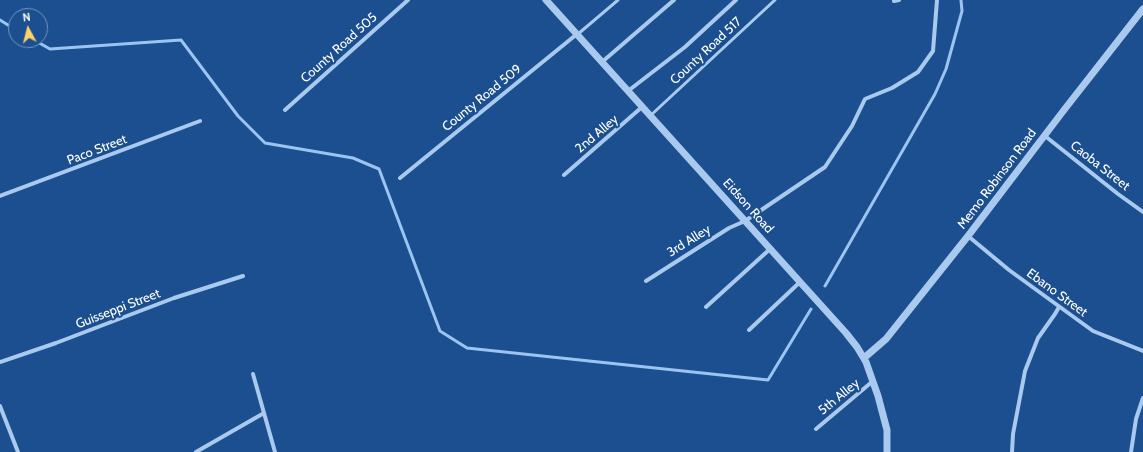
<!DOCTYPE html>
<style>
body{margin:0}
#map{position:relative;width:1143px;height:452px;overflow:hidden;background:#1b4f8f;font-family:Cabin,sans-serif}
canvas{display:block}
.north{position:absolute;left:8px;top:8px;width:40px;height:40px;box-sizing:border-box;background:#1b4f8f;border:1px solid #7695bc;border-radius:50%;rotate:353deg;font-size:11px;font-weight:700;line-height:16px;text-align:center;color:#fff}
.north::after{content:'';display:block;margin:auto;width:14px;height:18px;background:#ffd166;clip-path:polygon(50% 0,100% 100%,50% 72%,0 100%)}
</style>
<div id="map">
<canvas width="1143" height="452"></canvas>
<div class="north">N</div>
</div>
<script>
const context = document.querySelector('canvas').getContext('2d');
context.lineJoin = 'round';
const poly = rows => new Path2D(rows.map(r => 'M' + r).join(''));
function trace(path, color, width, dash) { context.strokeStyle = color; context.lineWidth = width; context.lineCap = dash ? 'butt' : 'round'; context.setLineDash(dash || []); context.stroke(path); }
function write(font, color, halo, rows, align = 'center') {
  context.font = font + ' Cabin,sans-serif'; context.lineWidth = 4; context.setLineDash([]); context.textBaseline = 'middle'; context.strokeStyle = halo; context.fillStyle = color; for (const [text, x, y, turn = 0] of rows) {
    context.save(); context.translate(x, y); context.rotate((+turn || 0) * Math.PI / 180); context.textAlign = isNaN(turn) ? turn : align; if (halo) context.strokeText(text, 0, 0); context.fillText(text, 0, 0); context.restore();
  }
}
trace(poly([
 [0,20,16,30],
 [34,40,50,49,181,40,238,116,265,143,353,158,379,169,440,331,467,348,768,380,811,309],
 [825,286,935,94,946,69,962,11,961,0]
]), '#9cc4f0', 3);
trace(poly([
 [578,34,618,0],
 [650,116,775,0]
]), '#a9c9ee', 3);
trace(poly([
 [894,1,899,0],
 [602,62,674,0],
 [628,91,685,47,736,0],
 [285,110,408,0],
 [1045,136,1118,194,1143,212],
 [564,175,642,107],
 [400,178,577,34],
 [0,196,200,121],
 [968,236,1009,270,1093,331,1143,351],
 [646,281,729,228,745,221,825,167,852,126,865,99,892,88,918,72,933,51,937,0],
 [706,307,770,249],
 [749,330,800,282],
 [0,362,56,343,174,298,243,276],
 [253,374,275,452],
 [0,406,18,452],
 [816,429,873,381],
 [196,452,264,413],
 [1012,452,1013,434,1025,371,1038,338,1055,314,1059,307],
 [1131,452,1136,419,1143,398]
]), '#a9c9ee', 4);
trace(poly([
 [546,0,846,333,857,347,866,362,878,396,887,430,887,452],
 [864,358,886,339,968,236,1064,110,1143,9]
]), '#a9c9ee', 7);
write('13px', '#fff', '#1b4f8f', [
 ["County Road 505",339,48,-42],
 ["County Road 517",706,51,-43],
 ["County Road 509",482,98,-39],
 ["2nd Alley",597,134,-40],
 ["Paco Street",97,150,-21],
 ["Caoba Street",1100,166,38],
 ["Memo Robinson Road",997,179,-53],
 ["Eidson Road",748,206,48],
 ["3rd Alley",689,241,-32],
 ["Ebano Street",1057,293,36],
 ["Guisseppi Street",118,309,-21],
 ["5th Alley",839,397,-39]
]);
</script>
